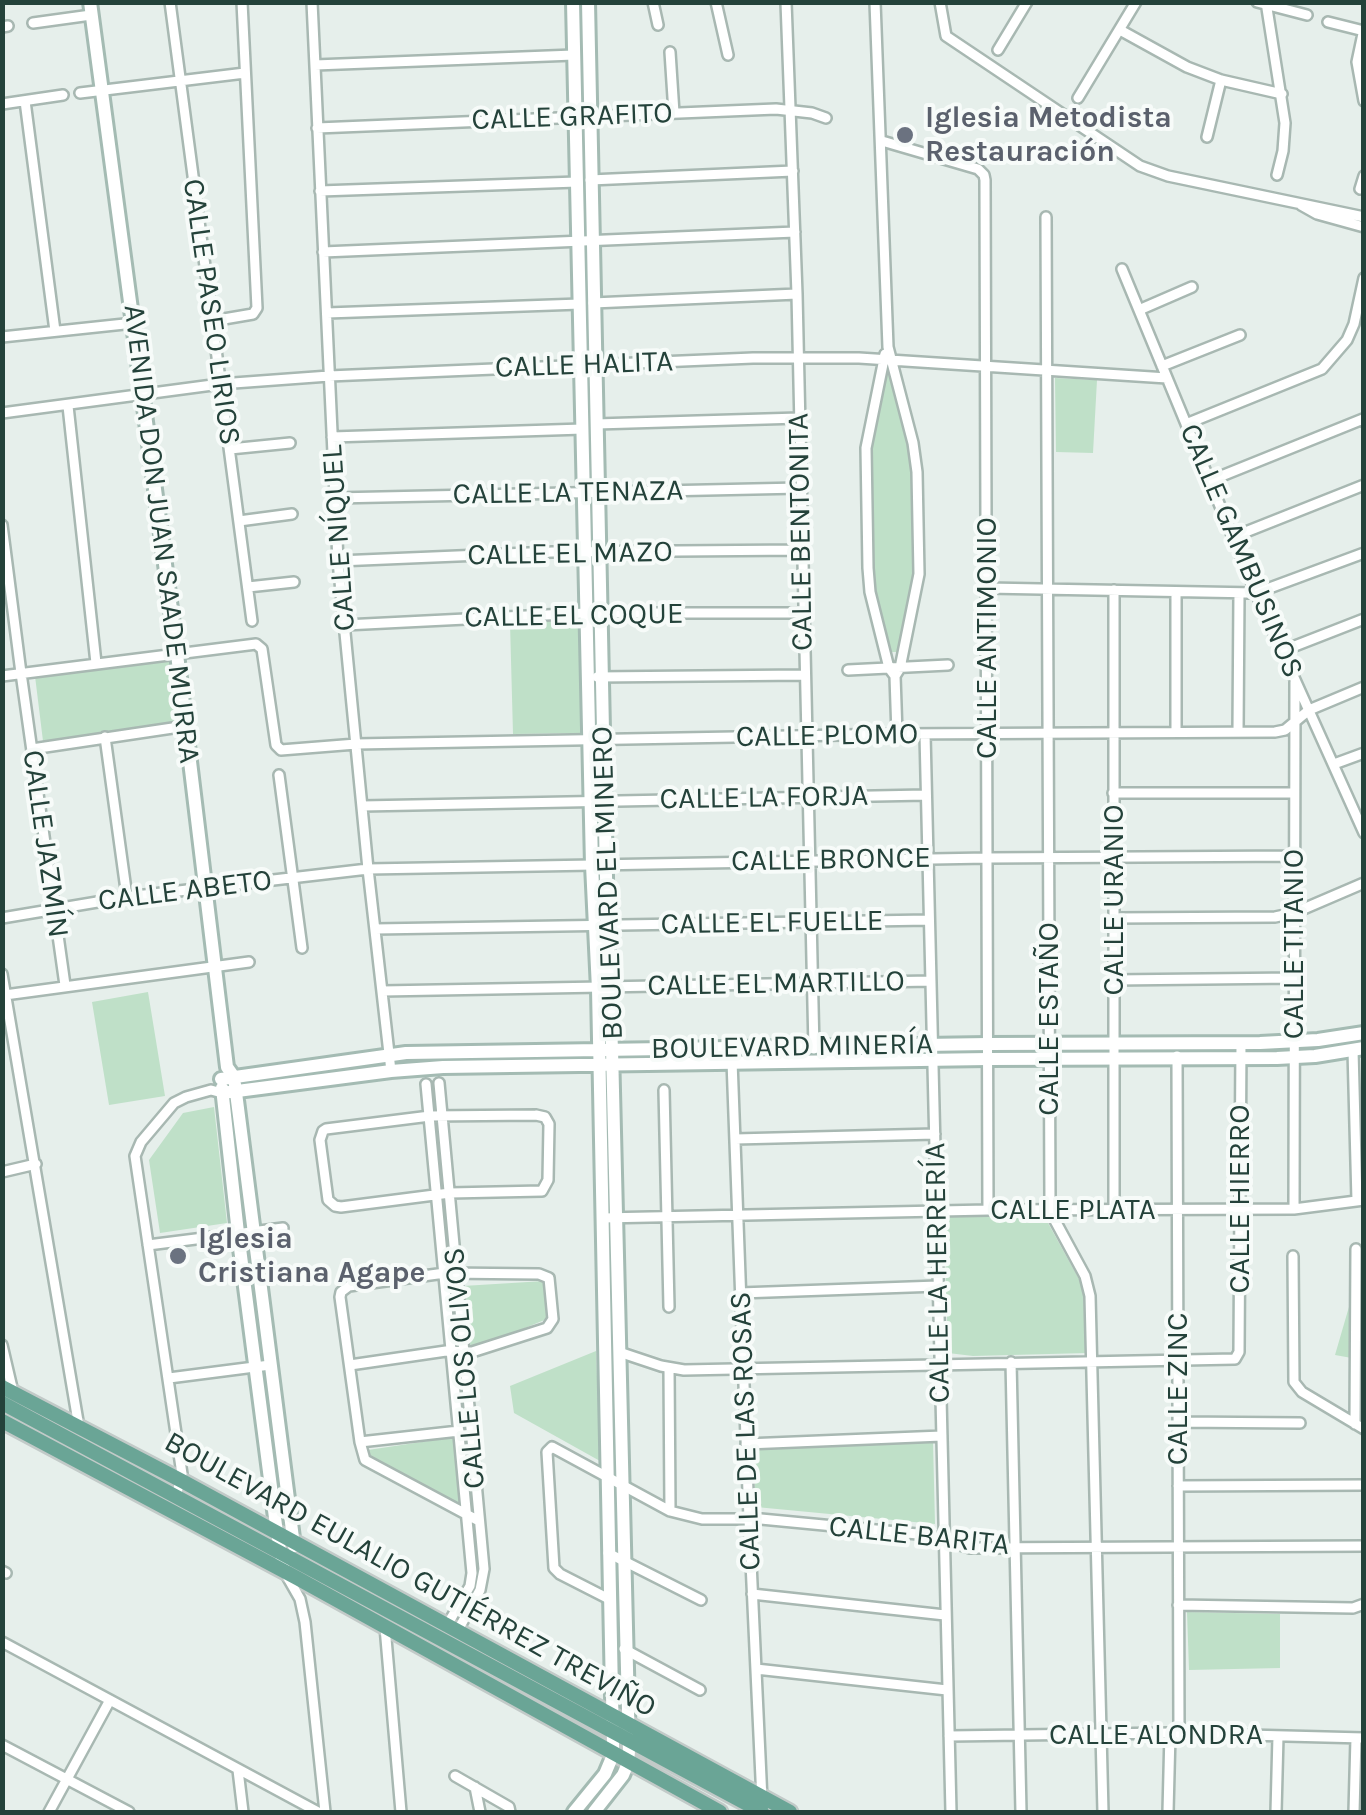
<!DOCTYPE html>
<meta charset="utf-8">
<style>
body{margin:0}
#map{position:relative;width:1366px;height:1815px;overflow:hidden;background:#e6efeb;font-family:Karla,sans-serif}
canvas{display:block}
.frame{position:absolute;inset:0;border:5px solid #24423a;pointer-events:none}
</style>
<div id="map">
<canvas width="1366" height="1815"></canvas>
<div class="frame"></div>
</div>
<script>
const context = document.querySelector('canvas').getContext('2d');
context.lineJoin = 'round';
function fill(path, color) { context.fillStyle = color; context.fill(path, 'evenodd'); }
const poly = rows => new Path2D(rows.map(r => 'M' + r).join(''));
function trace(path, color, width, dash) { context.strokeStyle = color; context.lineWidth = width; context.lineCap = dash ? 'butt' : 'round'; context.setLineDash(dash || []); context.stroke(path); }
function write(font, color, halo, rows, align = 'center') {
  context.font = font + ' Karla,sans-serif'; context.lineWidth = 8; context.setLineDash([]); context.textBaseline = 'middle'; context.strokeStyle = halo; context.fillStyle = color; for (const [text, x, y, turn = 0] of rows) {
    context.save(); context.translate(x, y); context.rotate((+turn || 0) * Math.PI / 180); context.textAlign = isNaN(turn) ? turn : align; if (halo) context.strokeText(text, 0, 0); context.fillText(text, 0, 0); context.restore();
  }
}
fill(poly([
 [891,371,912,456,915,580,898,652,888,652,872,589,867,450,881,375],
 [1055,378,1097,380,1093,453,1056,452],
 [581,618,583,733,513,734,510,623],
 [170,658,177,724,43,741,35,676],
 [148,992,165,1096,109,1105,92,1002],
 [214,1107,227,1223,160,1233,149,1160,183,1113],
 [1043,1214,1084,1288,1087,1353,973,1356,948,1353,944,1217],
 [1363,1272,1363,1360,1335,1355,1353,1293],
 [544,1281,547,1319,471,1350,463,1286],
 [596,1351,598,1402,600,1461,514,1413,510,1386],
 [455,1437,463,1507,370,1458,368,1450],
 [933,1442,935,1524,756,1507,753,1447],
 [1187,1612,1280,1614,1280,1668,1189,1670]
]), '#bfe0c8');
const street = poly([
 [170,2,252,621],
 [312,2,338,561,368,869,391,1071],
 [653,2,658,25],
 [716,2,728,55],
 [786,2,797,294,814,1049],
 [875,2,888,347,913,443,917,472,919,574,900,668,895,676,897,734],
 [940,2,946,36,1140,166,1168,176,1364,217],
 [1257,2,1307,15],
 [1266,2,1285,123,1283,151,1277,175],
 [1328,22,1364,31],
 [33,23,91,15],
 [2,27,8,26],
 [1364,29,1357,62,1364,101],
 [1120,30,1187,67,1221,80,1282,94],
 [998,50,1027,2],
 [670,52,674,113],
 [315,65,574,55],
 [80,93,245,73],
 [1078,98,1136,2],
 [25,101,55,331],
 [2,104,63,95],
 [317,128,776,109,812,113,826,118],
 [1207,137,1221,80],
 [882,141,978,169,984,175,985,180,988,1210],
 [590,180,793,171],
 [1360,189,1364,176],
 [320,191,577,182],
 [1301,205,1317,214,1364,227],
 [1046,217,1050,1201,1052,1215,1085,1276,1090,1296,1103,1812],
 [323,252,795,232],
 [1122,269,1256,593,1364,833],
 [593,303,797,294],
 [1139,310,1192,287],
 [327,313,580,304],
 [212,321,253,314,257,308,242,2],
 [2,337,134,323],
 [885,354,866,448,868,568,870,592,889,668,895,676],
 [1162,366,1240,335],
 [68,406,96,663],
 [2,413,220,384,329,376,753,358,859,358,1167,378],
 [596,424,799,418],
 [1186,424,1322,369,1347,340,1354,324,1364,278],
 [332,437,583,429],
 [230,449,290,443],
 [1209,481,1363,419,1364,422],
 [335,498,800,488],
 [239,521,292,514],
 [2,525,21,673,65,985],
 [1233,537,1364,485],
 [338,561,552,552,801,550],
 [248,587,294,582],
 [987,588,1256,593,1364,553],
 [1176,592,1176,732],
 [345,625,586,613,803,613],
 [1282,651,1364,619],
 [848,670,948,665],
 [2,676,256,644,262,649,276,745,281,750,356,744,897,734,1275,732,1285,730,1309,710,1364,687],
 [597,677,804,675],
 [1238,732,1239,593],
 [925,734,951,1812],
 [105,737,127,897],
 [32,749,186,726],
 [1334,764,1364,753],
 [279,775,302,948],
 [1113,793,1294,793],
 [362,806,926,795],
 [2,918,127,897,368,869,988,858,1294,856],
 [1114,918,1275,917,1294,913,1364,883],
 [375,929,929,920],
 [2,974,79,1427],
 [1114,980,1294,978],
 [382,991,931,981],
 [5,995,249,962],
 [1353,1050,1357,1201],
 [1177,1056,1179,1734],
 [732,1061,749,1519,762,1800],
 [439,1083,484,1569,480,1590,457,1632],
 [426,1084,472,1573,470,1586,446,1627],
 [664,1090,669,1307],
 [536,1115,545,1117,549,1124,548,1180,542,1191,450,1193,341,1207,335,1206,328,1200,320,1140,323,1131,326,1129,430,1116,536,1115],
 [735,1139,935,1134],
 [2,1172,36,1164],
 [1294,1209,1295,682],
 [1114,1210,1114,590],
 [602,1218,988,1210,1294,1209,1364,1200],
 [148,1245,283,1228],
 [1293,1256,1294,1382,1302,1392,1364,1429],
 [740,1293,938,1286],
 [2,1345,13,1392],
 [619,1352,661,1366,684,1370,1235,1359,1239,1352,1241,1043],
 [1011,1362,1021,1812],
 [350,1365,446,1351,472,1352,547,1328,553,1319,549,1278,539,1274,445,1273,349,1286,341,1292,340,1297,360,1442,365,1460,479,1521],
 [669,1368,670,1511],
 [169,1378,270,1365],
 [1178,1422,1300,1423],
 [1355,1424,1356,1249],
 [360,1442,459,1431],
 [746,1444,942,1436],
 [1178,1486,1364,1485],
 [176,1496,182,1474,135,1156,141,1142,174,1103,186,1097,211,1090,222,1093],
 [608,1553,701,1600],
 [2,1571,6,1573],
 [284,1571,300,1599,305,1622,325,1812],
 [752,1594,945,1615],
 [609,1599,560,1574,554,1568,547,1452,552,1447,670,1511,702,1519,761,1519,928,1535,970,1548,1364,1546],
 [1178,1605,1353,1608,1364,1604],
 [385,1627,401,1812],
 [2,1642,318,1812],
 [624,1649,700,1690],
 [756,1669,947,1690],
 [949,1736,1170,1733,1364,1738],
 [2,1745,129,1812],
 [238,1770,243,1812],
 [455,1776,509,1807,510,1812],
 [475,1787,480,1812],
 [49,1812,110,1700],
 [1168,1812,1170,1733],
 [1276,1812,1278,1736],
 [1354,1812,1356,1738]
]);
const secondary = poly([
 [90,2,177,654,227,1067,234,1077,294,1546],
 [573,2,592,865,598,989,613,1744,613,1755,605,1774,574,1812],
 [588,2,607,925,612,1049,629,1751,628,1763,623,1775,594,1812],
 [221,1079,406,1053,988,1044,1260,1043,1318,1040,1364,1033],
 [222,1088,238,1233,277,1533,284,1571],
 [222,1093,391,1071,443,1067,988,1059,1277,1058,1315,1056,1364,1048]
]);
const primary = poly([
 [2,1387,182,1481,790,1812],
 [2,1403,762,1812],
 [2,1421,297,1578,720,1812]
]);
trace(street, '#a8b8b2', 14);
trace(secondary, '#a4bbb3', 18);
trace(primary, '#c2cac8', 19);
trace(street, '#fff', 9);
trace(secondary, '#fff', 12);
trace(primary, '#6aa596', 14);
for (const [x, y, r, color] of [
 [905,135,10,"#6b7280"],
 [178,1256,10,"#6b7280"]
]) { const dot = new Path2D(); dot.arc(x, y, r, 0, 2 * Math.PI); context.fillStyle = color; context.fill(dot); trace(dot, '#f7fbf9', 4); }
write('30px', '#24423a', '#f7fbf9', [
 ["CALLE GRAFITO",572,117,-2],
 ["CALLE PASEO LIRIOS",211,312,82],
 ["CALLE HALITA",584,365,-2],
 ["CALLE LA TENAZA",568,493,-1],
 ["CALLE BENTONITA",801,532,-91],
 ["AVENIDA DON JUAN SAADE MURRA",161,534,83],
 ["CALLE NÍQUEL",339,538,-94],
 ["CALLE GAMBUSINOS",1241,551,67],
 ["CALLE EL MAZO",570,554,-1],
 ["CALLE EL COQUE",574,616,-1],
 ["CALLE ANTIMONIO",987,638,-90],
 ["CALLE PLOMO",827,736,-1],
 ["CALLE LA FORJA",764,798,-1],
 ["CALLE JAZMÍN",45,844,82],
 ["CALLE BRONCE",831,860,-1],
 ["BOULEVARD EL MINERO",608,883,-92],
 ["CALLE ABETO",185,891,-7],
 ["CALLE URANIO",1114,900,-90],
 ["CALLE EL FUELLE",772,923,-1],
 ["CALLE TITANIO",1294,944,-90],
 ["CALLE EL MARTILLO",776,984,-1],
 ["CALLE ESTAÑO",1049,1019,-90],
 ["BOULEVARD MINERÍA",792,1047,-1],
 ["CALLE HIERRO",1240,1199,-90],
 ["CALLE PLATA",1073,1210],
 ["CALLE LA HERRERÍA",938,1273,-91],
 ["CALLE LOS OLIVOS",465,1368,-95],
 ["CALLE ZINC",1178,1389,-90],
 ["CALLE DE LAS ROSAS",746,1431,-92],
 ["CALLE BARITA",919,1536,6],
 ["BOULEVARD EULALIO GUTIÉRREZ TREVIÑO",410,1575,29],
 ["CALLE ALONDRA",1156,1735]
]);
write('bold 30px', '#5b616d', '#f7fbf9', [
 ["Iglesia Metodista",925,118],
 ["Restauración",925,152],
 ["Iglesia",198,1239],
 ["Cristiana Agape",198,1273]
], 'left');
</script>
